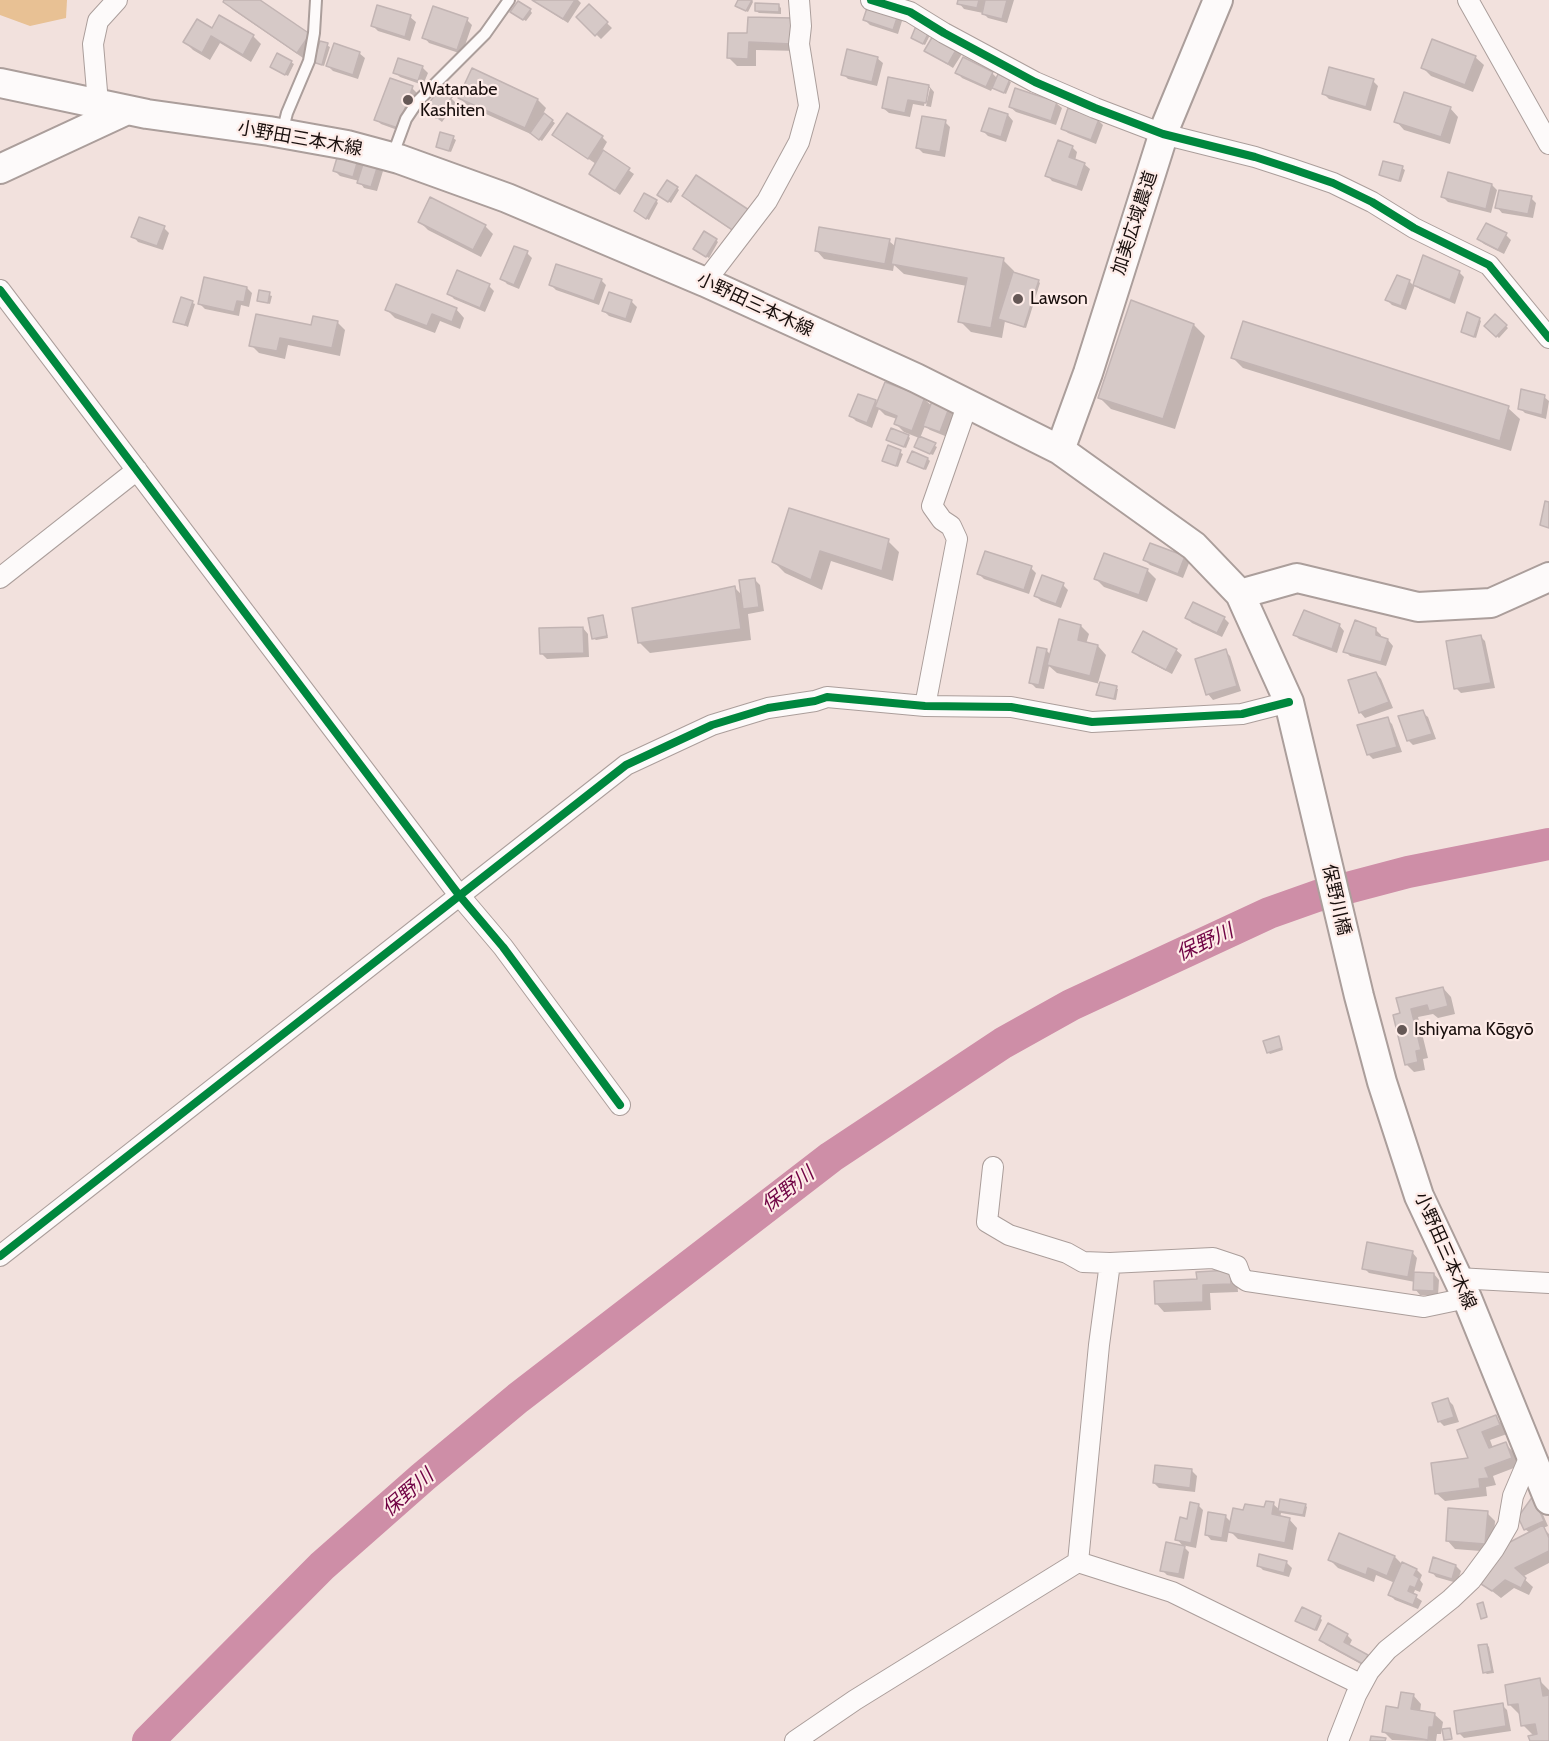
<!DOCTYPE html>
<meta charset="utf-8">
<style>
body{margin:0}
canvas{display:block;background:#f2e1dd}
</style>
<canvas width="1549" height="1741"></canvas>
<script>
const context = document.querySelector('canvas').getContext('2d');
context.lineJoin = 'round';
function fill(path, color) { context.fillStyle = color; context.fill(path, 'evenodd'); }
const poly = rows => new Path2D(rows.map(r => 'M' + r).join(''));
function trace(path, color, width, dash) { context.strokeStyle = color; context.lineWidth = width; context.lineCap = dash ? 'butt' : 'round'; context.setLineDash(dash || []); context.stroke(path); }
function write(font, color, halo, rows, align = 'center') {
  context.font = font + ' Cabin,"Noto Sans JP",sans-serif'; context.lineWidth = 4.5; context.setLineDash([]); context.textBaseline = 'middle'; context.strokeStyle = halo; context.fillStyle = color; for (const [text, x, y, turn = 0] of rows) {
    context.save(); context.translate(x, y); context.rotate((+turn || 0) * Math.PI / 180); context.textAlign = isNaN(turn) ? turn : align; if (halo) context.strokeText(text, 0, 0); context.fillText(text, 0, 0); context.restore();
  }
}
fill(poly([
 [0,0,67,0,66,18,30,26,0,15]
]), '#e8c194');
fill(poly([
 [226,0,257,0,309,35,306,60,233,10,225,2],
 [532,0,578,0,581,3,568,23],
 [740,0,752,0,753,2,748,12,737,6],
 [959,0,1014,0,1007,23,988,18,983,13,964,9,959,3],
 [589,6,612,28,601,39,578,17],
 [779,6,781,8,781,14,759,13,756,11],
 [530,10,532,13,526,21,514,14],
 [897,16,902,21,898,34,870,25,865,20],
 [410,17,416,22,410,41,378,31,373,26],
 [467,20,472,25,462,54,429,43,424,37],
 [791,20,798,51,756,50,756,66,737,66,729,58,749,35],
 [917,28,930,35,925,45,915,40],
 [212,30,253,36,261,44,251,62,220,43,210,60,193,50,185,42],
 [321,42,330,47,324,66,315,62],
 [956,49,962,54,953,68,926,51],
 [359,53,365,58,358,79,333,71,328,66],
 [278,55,294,64,288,76,274,69],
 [1475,57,1484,65,1473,92,1431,76,1423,68],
 [877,58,883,63,877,86,848,79,843,74],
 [399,60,423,68,428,73,423,85,400,77,395,72],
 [957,72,992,73,997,78,1011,82,1006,94,993,87,991,91,962,78],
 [1373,81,1378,86,1371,111,1329,99,1324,94],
 [929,86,934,92,931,107,926,106,930,88,927,88,924,106,913,104,910,117,889,113,883,108],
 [412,88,417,93,403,132,381,124,376,119],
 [451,98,456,103,442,122,426,110],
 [460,98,538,100,546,108,543,114,555,123,542,141,533,135,468,106],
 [1056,103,1062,108,1056,125,1016,112,1010,107],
 [1450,108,1458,117,1450,144,1404,130,1396,121],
 [990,110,1008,115,1013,121,1006,142,988,136,983,131],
 [567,115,602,137,607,142,602,151,634,174,620,195,590,173,596,164,554,135],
 [1098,120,1103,125,1096,144,1068,133,1063,128],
 [945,122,950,127,945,157,923,153,918,148],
 [453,138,456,140,451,152,437,146],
 [1072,147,1077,152,1075,161,1084,164,1090,169,1082,191,1052,181,1047,175],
 [340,152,377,166,383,171,377,191,364,188,359,181,340,176,335,171],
 [1402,168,1405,170,1401,182,1381,175],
 [696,177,743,238,692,204,684,196],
 [1492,185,1497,190,1491,213,1448,202,1443,197],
 [677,188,679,190,671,203,661,197],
 [1531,198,1536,203,1533,218,1502,213,1497,207],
 [656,201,658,203,649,220,638,213],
 [420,222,485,226,493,234,481,257,428,230],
 [164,228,169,233,163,250,138,242,133,236],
 [1506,235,1511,240,1504,254,1484,244,1479,239],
 [716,240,718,242,709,258,697,251],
 [889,241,896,247,1003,260,1014,271,1014,273,1038,281,1040,283,1026,328,1005,321,1002,338,971,332,960,321,967,286,904,274,894,265,893,271,824,259,816,250],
 [527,253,532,258,519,289,507,284,502,278],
 [1424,257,1459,272,1464,277,1455,304,1420,289,1415,285,1406,310,1392,305,1387,300,1409,281,1414,286],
 [601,280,606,285,599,305,556,290,551,285],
 [489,286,494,291,485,312,454,299,449,293],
 [247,288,252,293,249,307,241,305,239,316,205,309,200,304],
 [260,292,272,296,270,304,259,300],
 [610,294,632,302,637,307,631,323,609,316,604,311],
 [182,299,195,304,188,327,175,321],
 [456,309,464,318,460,329,440,321,435,333,395,318,387,310],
 [1495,316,1508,328,1499,338,1486,326],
 [1479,319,1481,321,1476,338,1463,332],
 [337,322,345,330,340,356,288,345,285,359,259,353,251,345,313,327],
 [1194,325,1205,336,1175,429,1111,409,1100,398],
 [1232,357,1508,408,1520,419,1511,451,1243,368],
 [1544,397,1549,401,1546,419,1525,413,1520,408],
 [924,399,932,406,948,409,954,414,945,436,930,430,925,426,920,438,937,447,933,455,918,449,919,438,904,432,895,423,897,419,885,415,879,409,872,428,856,421,851,416,875,402,878,405],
 [908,436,910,438,906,448,890,441],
 [888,447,903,454,898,467,884,460],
 [928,459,930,461,926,470,909,462],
 [790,510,888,541,899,552,893,581,831,561,822,590,785,573,774,562],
 [1104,555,1148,571,1156,579,1147,602,1104,587,1096,579],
 [1184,558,1189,563,1183,578,1150,565,1145,560],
 [1031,568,1036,573,1029,594,984,579,979,574],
 [755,580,760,585,764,611,748,614,751,640,650,653,639,642,735,588,742,595],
 [1063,585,1068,590,1061,608,1041,601,1036,596],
 [602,617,608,638,596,640,593,638],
 [1187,618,1224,618,1229,623,1222,637,1192,623],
 [1339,625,1344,631,1337,653,1299,639,1294,634],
 [1081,626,1089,634,1086,644,1098,646,1106,655,1098,683,1118,689,1116,700,1098,695,1100,684,1057,673,1049,666,1044,689,1036,688,1031,683,1046,650,1051,655],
 [583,628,588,634,589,657,547,659,542,654],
 [1376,630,1381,635,1381,638,1388,640,1393,646,1386,666,1350,656,1345,651],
 [1143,633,1176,650,1182,655,1172,674,1139,657,1134,651],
 [1480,636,1485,641,1495,688,1461,693,1456,688],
 [1225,651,1230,656,1241,691,1213,700,1208,694],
 [1376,673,1381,679,1393,708,1365,718,1360,712],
 [1422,712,1428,717,1436,739,1413,745,1408,740],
 [1387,719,1392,724,1402,752,1373,759,1368,754],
 [1443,988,1451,997,1455,1014,1438,1018,1433,1014,1418,1017,1428,1058,1423,1059,1425,1070,1414,1072,1406,1064,1402,1014],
 [1278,1038,1283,1050,1270,1054,1268,1052],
 [1412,1252,1417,1258,1414,1274,1434,1274,1439,1280,1438,1295,1420,1295,1415,1289,1415,1282,1369,1273,1364,1268],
 [1229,1272,1237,1280,1238,1292,1210,1293,1211,1310,1164,1312,1156,1303,1198,1281],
 [1448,1400,1453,1405,1459,1422,1444,1426,1439,1421],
 [1495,1417,1503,1425,1507,1434,1490,1440,1493,1448,1505,1443,1513,1452,1519,1466,1493,1476,1496,1485,1486,1487,1487,1496,1445,1501,1436,1493,1470,1460,1459,1431],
 [1192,1471,1197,1476,1195,1492,1159,1488,1154,1483],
 [1538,1503,1548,1526,1543,1528,1549,1534,1549,1563,1522,1577,1533,1587,1529,1595,1514,1588,1501,1598,1483,1584,1530,1533,1525,1529],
 [1273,1504,1280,1510,1305,1505,1307,1507,1305,1517,1281,1513,1280,1518,1289,1519,1297,1528,1293,1550,1238,1539,1229,1530,1227,1542,1211,1540,1206,1534,1225,1516,1232,1523,1245,1512,1265,1509],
 [1198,1505,1203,1510,1196,1548,1182,1545,1177,1539],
 [1487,1513,1495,1521,1493,1552,1455,1549,1447,1540],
 [1184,1547,1189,1552,1184,1579,1167,1575,1162,1570],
 [1395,1557,1401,1563,1417,1570,1422,1575,1420,1580,1423,1584,1420,1592,1415,1590,1413,1595,1422,1601,1418,1609,1395,1600,1390,1595,1395,1583,1376,1575,1374,1582,1338,1568,1330,1560],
 [1287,1563,1292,1568,1289,1577,1263,1570,1258,1565],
 [1456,1566,1461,1571,1457,1583,1436,1577,1431,1571],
 [1320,1618,1322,1620,1317,1631,1299,1623],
 [1347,1635,1352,1640,1349,1646,1372,1661,1368,1668,1326,1645,1321,1640],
 [1487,1645,1489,1647,1494,1673,1487,1674,1484,1672],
 [1539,1680,1549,1690,1549,1741,1531,1741,1534,1736,1523,1725,1520,1715,1509,1704],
 [1413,1695,1421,1704,1420,1712,1434,1714,1443,1722,1441,1734,1437,1734,1436,1741,1392,1740,1384,1732],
 [1502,1705,1507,1710,1511,1731,1464,1738,1459,1733]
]), '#0003');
trace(poly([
 [148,1741,322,1566,423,1477,518,1398,831,1157,1003,1043,1071,1005,1269,913,1317,896,1408,872,1549,844]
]), '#ce8ea7', 32);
const building = poly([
 [224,0,260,0,310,34,297,53,223,2,224,0],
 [532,0,575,0,563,19,532,0],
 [738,0,752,0,746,11,735,6,738,0],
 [958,0,979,0,977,8,957,4,958,0],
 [985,0,1007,0,1002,19,982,14,985,0],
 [518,1,531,9,523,20,510,12,518,1],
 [755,3,779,4,779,12,755,11,755,3],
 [589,4,608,22,595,36,576,17,589,4],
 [377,5,411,15,405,37,371,26,377,5],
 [868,5,898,15,893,30,863,20,868,5],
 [433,6,468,18,457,50,422,38,433,6],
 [219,15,254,35,243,55,211,36,202,53,183,42,197,19,212,28,219,15],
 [748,17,792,18,791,44,749,42,748,59,727,58,728,33,747,33,748,17],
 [916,26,929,32,923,44,911,38,916,26],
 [934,34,957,48,948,64,924,51,934,34],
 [1432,39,1476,56,1465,85,1421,68,1432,39],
 [320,41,328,43,322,65,313,62,320,41],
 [334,43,360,52,353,75,326,66,334,43],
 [847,49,878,57,872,82,841,75,847,49],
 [277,53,292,61,285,75,270,67,277,53],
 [963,57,993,72,986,87,955,73,963,57],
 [398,58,423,66,418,81,393,73,398,58],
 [1329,67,1374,79,1366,107,1322,94,1329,67],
 [472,68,538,99,525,128,458,98,472,68],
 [998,74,1010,79,1004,93,992,88,998,74],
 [888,77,929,85,926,103,908,100,905,113,882,108,888,77],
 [390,78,413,86,398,128,374,120,390,78],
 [440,88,452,97,436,118,424,110,440,88],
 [1015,88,1057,102,1051,121,1009,107,1015,88],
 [1404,92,1451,107,1441,137,1394,122,1404,92],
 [989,108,1008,114,1001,137,981,131,989,108],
 [1068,108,1099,119,1091,140,1061,129,1068,108],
 [544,113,553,120,539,140,530,133,544,113],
 [567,113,603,136,588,159,552,135,567,113],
 [922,116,946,120,940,152,916,148,922,116],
 [440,132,454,136,449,151,436,147,440,132],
 [1058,140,1073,146,1069,157,1085,163,1077,187,1045,176,1058,140],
 [603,150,630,168,615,191,589,174,603,150],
 [339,151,359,156,353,177,333,171,339,151],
 [364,161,378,165,371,187,357,183,364,161],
 [1383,161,1403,166,1399,181,1379,175,1383,161],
 [1448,172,1492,184,1486,209,1441,197,1448,172],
 [696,175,749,210,734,231,682,196,696,175],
 [667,180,678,187,668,202,657,195,667,180],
 [1499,190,1532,196,1528,214,1495,208,1499,190],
 [644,193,657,200,646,219,634,211,644,193],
 [430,197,486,225,473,250,418,222,430,197],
 [139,217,165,226,157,246,131,237,139,217],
 [1486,223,1507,233,1498,250,1477,239,1486,223],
 [819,227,890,239,885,264,815,251,819,227],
 [704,231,717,239,706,257,693,249,704,231],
 [896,238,1004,258,991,328,958,322,967,278,891,264,896,238],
 [514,246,528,251,514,285,500,279,514,246],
 [1423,255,1460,271,1450,300,1413,285,1423,255],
 [556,264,602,279,594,301,549,285,556,264],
 [457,270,490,284,480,308,447,294,457,270],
 [1013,272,1039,280,1024,327,998,319,1013,272],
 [1397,275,1410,280,1401,306,1385,300,1397,275],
 [204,277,247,287,244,302,237,301,234,312,198,304,204,277],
 [396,284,457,308,452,322,432,314,427,326,385,310,396,284],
 [259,290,270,292,268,303,257,301,259,290],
 [609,292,632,300,626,319,602,311,609,292],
 [181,297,193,301,185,325,173,322,181,297],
 [1131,300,1194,324,1163,419,1098,398,1131,300],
 [1467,312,1480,318,1474,337,1461,332,1467,312],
 [256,314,311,325,313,316,338,321,332,348,280,338,277,351,249,346,256,314],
 [1495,314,1507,325,1496,337,1484,326,1495,314],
 [1243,321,1509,406,1500,441,1231,358,1243,321],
 [885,382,925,397,912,431,894,424,897,416,875,407,885,382],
 [1521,389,1545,395,1542,415,1518,409,1521,389],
 [858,394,876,400,867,423,849,416,858,394],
 [932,401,949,408,940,432,923,426,932,401],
 [891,428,909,435,904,447,886,440,891,428],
 [919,436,936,443,930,454,914,447,919,436],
 [888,445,901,450,896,466,882,461,888,445],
 [912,451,928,458,924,469,907,462,912,451],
 [1545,501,1549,502,1549,528,1540,525,1545,501],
 [789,508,889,539,882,571,820,551,811,580,772,562,789,508],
 [1150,543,1185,556,1178,574,1143,560,1150,543],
 [985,551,1032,566,1024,590,977,574,985,551],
 [1104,553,1148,569,1139,595,1094,579,1104,553],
 [1042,575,1064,583,1056,604,1034,596,1042,575],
 [755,578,759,607,743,609,739,580,755,578],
 [735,586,741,629,638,643,632,608,735,586],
 [1193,602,1225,617,1217,633,1185,618,1193,602],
 [1304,610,1340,624,1332,649,1293,635,1304,610],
 [603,615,607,636,592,639,588,618,603,615],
 [1059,619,1081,625,1078,640,1098,645,1090,676,1047,665,1059,619],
 [1355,620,1376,628,1376,635,1388,639,1381,662,1343,652,1355,620],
 [583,627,584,653,540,654,539,628,583,627],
 [1143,631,1177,649,1166,670,1132,652,1143,631],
 [1481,635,1491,683,1454,689,1446,641,1481,635],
 [1037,647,1047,649,1039,685,1029,683,1037,647],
 [1226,649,1237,686,1206,695,1195,659,1226,649],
 [1376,672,1389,702,1359,713,1348,680,1376,672],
 [1100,682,1117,686,1114,699,1096,695,1100,682],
 [1423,710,1432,734,1407,741,1398,716,1423,710],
 [1388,717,1397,747,1367,755,1357,725,1388,717],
 [1443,987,1448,1006,1429,1011,1427,1005,1411,1009,1421,1050,1416,1051,1418,1062,1405,1065,1393,1015,1400,1013,1396,998,1443,987],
 [1279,1036,1282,1048,1267,1053,1263,1041,1279,1036],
 [1367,1242,1413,1251,1408,1277,1362,1269,1367,1242],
 [1230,1270,1231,1284,1203,1285,1203,1302,1155,1304,1154,1281,1197,1279,1196,1272,1230,1270],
 [1414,1272,1434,1273,1434,1291,1413,1290,1414,1272],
 [1448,1398,1454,1417,1438,1422,1432,1403,1448,1398],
 [1496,1415,1500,1425,1482,1432,1489,1448,1506,1442,1512,1458,1485,1468,1489,1478,1479,1479,1480,1488,1435,1494,1431,1463,1468,1458,1457,1430,1496,1415],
 [1155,1465,1192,1469,1190,1488,1153,1483,1155,1465],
 [1533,1496,1544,1521,1524,1530,1518,1517,1533,1496],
 [1280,1499,1306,1504,1303,1515,1278,1511,1280,1499],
 [1266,1501,1274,1502,1272,1514,1290,1518,1285,1543,1228,1532,1233,1508,1243,1510,1245,1504,1264,1507,1266,1501],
 [1190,1502,1199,1504,1191,1543,1175,1540,1180,1517,1187,1519,1190,1502],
 [1448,1508,1488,1511,1485,1544,1446,1541,1448,1508],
 [1208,1512,1226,1515,1222,1538,1205,1535,1208,1512],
 [1543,1525,1549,1538,1549,1551,1515,1568,1526,1578,1521,1588,1505,1580,1492,1591,1481,1584,1508,1543,1543,1525],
 [1339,1533,1395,1556,1387,1576,1368,1568,1366,1575,1328,1560,1339,1533],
 [1166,1542,1185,1546,1179,1574,1160,1571,1166,1542],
 [1259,1554,1287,1561,1284,1573,1257,1566,1259,1554],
 [1433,1557,1456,1565,1452,1579,1429,1572,1433,1557],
 [1402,1562,1417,1569,1414,1575,1419,1578,1415,1588,1410,1586,1408,1591,1417,1595,1413,1605,1388,1595,1402,1562],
 [1483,1602,1487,1617,1481,1619,1477,1604,1483,1602],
 [1302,1607,1321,1616,1315,1630,1295,1621,1302,1607],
 [1328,1623,1348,1634,1344,1642,1368,1655,1363,1664,1319,1640,1328,1623],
 [1487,1644,1492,1671,1483,1673,1478,1645,1487,1644],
 [1540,1678,1543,1696,1549,1695,1549,1741,1530,1741,1528,1736,1537,1734,1535,1724,1521,1726,1518,1704,1508,1705,1505,1685,1540,1678],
 [1401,1692,1414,1694,1411,1709,1435,1713,1433,1727,1429,1727,1428,1740,1382,1732,1386,1706,1398,1708,1401,1692],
 [1503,1703,1506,1726,1457,1734,1454,1711,1503,1703],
 [1450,1728,1452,1739,1444,1740,1442,1729,1450,1728],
 [1371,1736,1386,1738,1385,1741,1370,1741,1371,1736]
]);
fill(building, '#d6c9c7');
trace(building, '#c2b4b3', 1.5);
const lane = poly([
 [282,133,287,113,309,61,314,33,316,0],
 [392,157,406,119,418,101,485,34,509,0]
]);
const street = poly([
 [871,0,910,12,944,33,1035,82,1095,108,1163,134,1255,157,1292,169,1333,183,1372,202,1414,228,1489,265,1549,338],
 [1468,0,1549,144],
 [98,103,93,44,98,21,117,0],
 [705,282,767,201,799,142,809,106,799,44,801,26,799,0],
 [0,290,459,895,503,947,620,1105],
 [0,578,137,470],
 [925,706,957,539,951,526,942,520,932,506,968,403],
 [993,1167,987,1222,1009,1235,1067,1253,1083,1262,1110,1263,1213,1258,1237,1266,1241,1277,1247,1281,1424,1307,1467,1298],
 [0,1256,626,765,712,725,768,708,815,701,827,697,925,706,1011,707,1092,722,1242,714,1289,702],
 [1457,1278,1549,1283],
 [1078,1562,1172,1592,1360,1684],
 [1078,1562,1099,1345,1110,1263],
 [795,1741,855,1700,1078,1562],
 [1338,1741,1356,1695,1369,1671,1387,1650,1451,1599,1471,1580,1494,1549,1508,1525,1513,1496,1530,1456]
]);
const secondary = poly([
 [0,83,147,114,269,131,347,145,399,159,507,198,705,282,916,378,1060,450,1194,546,1240,594,1289,702,1359,996,1382,1082,1419,1196,1467,1298,1549,1500],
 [0,169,127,110],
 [1060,450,1088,373,1167,123,1218,0],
 [1240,594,1297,578,1418,607,1491,603,1549,577]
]);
trace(lane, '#ab9e9b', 14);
trace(street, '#ab9e9b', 22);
trace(secondary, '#ab9e9b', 32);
trace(lane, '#fdfafa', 10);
trace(street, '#fdfafa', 20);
trace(secondary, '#fdfafa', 28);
trace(poly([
 [871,0,910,12,944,33,1035,82,1095,108,1163,134,1255,157,1292,169,1333,183,1372,202,1414,228,1489,265,1549,338],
 [0,290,459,895,503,947,620,1105],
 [0,1256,626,765,712,725,768,708,815,701,827,697,925,706,1011,707,1092,722,1242,714,1289,702]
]), '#00873e', 8);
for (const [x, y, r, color] of [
 [408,100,6,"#655856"],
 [1018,299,6,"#655856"],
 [1402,1030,6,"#655856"]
]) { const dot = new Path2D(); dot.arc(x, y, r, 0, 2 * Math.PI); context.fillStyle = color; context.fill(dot); trace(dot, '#feece8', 2); }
write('18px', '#190f0d', '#feece8', [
 ["Watanabe",420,90],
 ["Kashiten",420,111],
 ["Lawson",1030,299],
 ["Ishiyama Kōgyō",1414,1030]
], 'left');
write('18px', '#190f0d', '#feece8', [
 ["小野田三本木線",300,139,10],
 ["加美広域農道",1135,223,-72],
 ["小野田三本木線",755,305,25],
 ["保野川橋",1336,900,77],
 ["小野田三本木線",1445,1251,66]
]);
write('italic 20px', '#710445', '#feece8', [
 ["保野川",1205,943,-25],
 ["保野川",788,1190,-38],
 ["保野川",408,1493,-41]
]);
</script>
